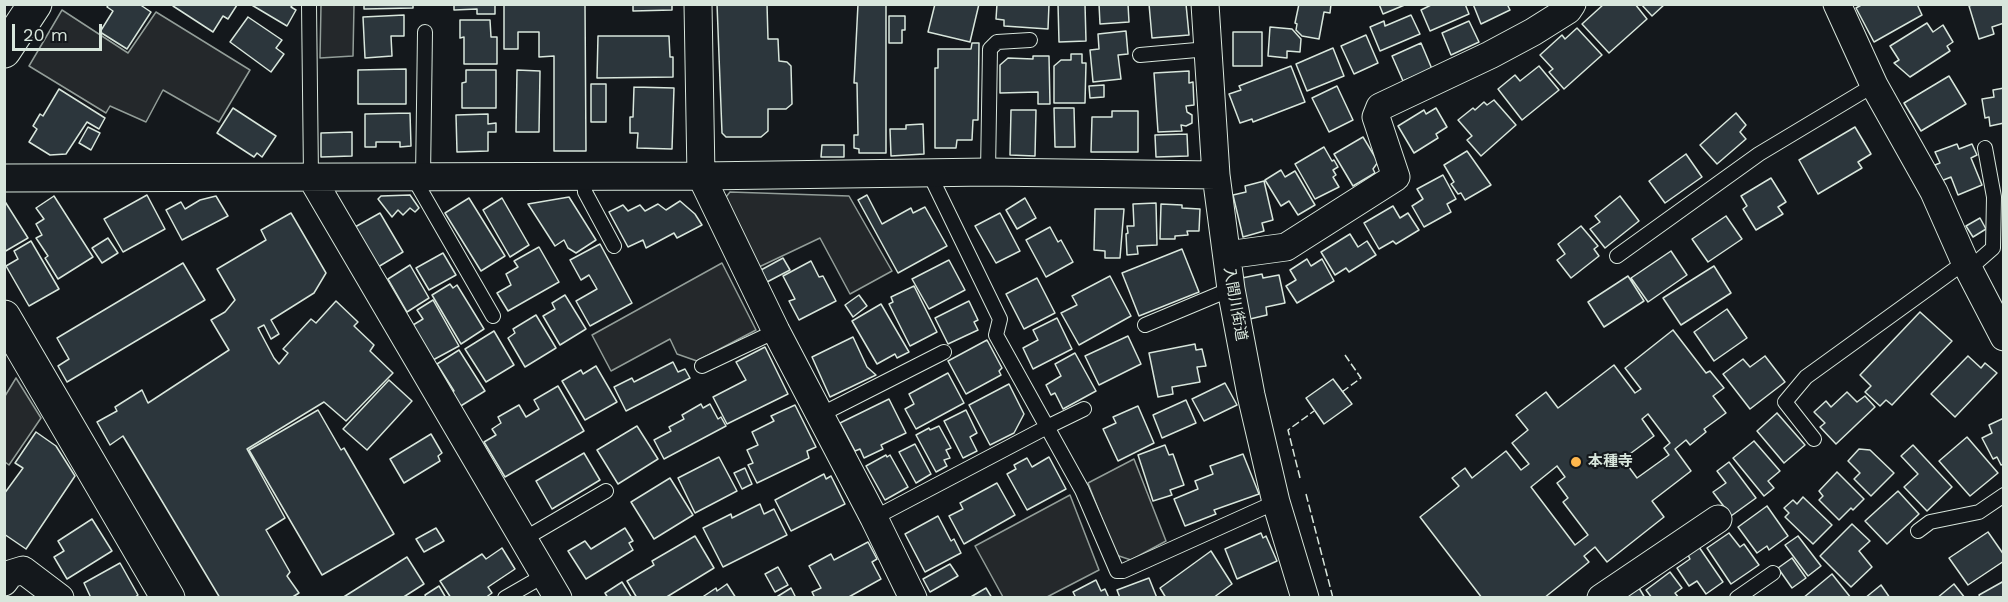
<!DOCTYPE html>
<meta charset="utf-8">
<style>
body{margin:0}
#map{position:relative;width:2008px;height:602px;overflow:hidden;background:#14181c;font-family:"Work Sans",sans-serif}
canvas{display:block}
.frame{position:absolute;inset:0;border:6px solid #d8e6dc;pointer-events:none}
.scale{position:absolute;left:12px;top:24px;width:90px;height:27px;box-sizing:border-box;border:3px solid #d8e6dc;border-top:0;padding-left:8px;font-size:18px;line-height:21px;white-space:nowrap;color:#d8e6dc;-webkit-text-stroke:4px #14181c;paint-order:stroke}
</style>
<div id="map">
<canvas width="2008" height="602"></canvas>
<div class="frame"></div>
<div class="scale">20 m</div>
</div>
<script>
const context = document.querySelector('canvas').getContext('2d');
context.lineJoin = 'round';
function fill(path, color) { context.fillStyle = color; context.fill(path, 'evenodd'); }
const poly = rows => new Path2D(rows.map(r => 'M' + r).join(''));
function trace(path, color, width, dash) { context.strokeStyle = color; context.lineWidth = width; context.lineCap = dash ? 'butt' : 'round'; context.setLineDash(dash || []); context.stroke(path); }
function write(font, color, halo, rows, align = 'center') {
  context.font = font + ' "Work Sans","Noto Sans JP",sans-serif'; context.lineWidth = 4.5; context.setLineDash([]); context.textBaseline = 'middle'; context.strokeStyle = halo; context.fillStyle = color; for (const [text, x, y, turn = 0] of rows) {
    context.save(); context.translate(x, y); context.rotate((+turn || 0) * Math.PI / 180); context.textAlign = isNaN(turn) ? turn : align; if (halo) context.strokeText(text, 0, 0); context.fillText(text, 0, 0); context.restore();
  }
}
const parking = poly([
 [321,5,354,5,353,56,320,58,321,5],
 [62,10,128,53,156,12,250,70,219,122,163,90,146,122,110,106,106,113,29,66,62,10],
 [730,192,849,196,892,271,850,294,820,238,759,267,722,202,730,192],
 [722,263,756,330,697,361,677,354,670,339,611,371,592,335,722,263],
 [16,378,41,418,9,465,5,462,5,396,16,378],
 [1134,459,1166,541,1131,560,1116,555,1088,483,1134,459],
 [1070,495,1099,570,1047,597,1003,597,975,546,1070,495]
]);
fill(parking, '#24282b');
trace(parking, '#939e99', 1.5);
const building = poly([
 [109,4,139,4,151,12,127,49,100,32,113,11,107,7,109,4],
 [175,4,236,4,237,5,228,19,223,16,213,32,173,6,175,4],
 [250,4,293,4,291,7,296,10,287,26,250,4],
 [364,4,413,4,413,8,364,9,364,4],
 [454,4,495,4,495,14,477,14,477,9,454,10,454,4],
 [504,4,585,4,586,151,554,151,554,56,539,57,539,32,518,32,518,49,504,49,504,4],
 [633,4,672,4,672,10,633,11,633,4],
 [717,4,767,4,768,39,778,39,779,61,787,62,791,66,792,104,786,109,768,109,768,131,761,137,726,137,722,133,717,4],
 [858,4,886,4,886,153,859,153,859,149,854,148,854,135,858,135,857,83,854,83,858,4],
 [935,4,979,4,970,42,928,32,935,4],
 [997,4,1049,4,1048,29,1004,26,1004,20,996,19,997,4],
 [1058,4,1085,4,1086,41,1059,42,1058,4],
 [1099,4,1128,4,1129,22,1100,24,1099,4],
 [1149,4,1186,4,1189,35,1152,38,1149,4],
 [1299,4,1331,4,1330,13,1324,12,1319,39,1302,36,1296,30,1297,24,1295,23,1299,4],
 [1379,4,1407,4,1383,14,1379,4],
 [1433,4,1465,4,1469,14,1430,31,1421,10,1433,4],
 [1473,4,1507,4,1510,10,1481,24,1473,4],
 [1604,4,1635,4,1647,19,1609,53,1582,24,1604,4],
 [1641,4,1665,4,1652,16,1641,4],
 [1863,4,1917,4,1922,15,1874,42,1856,8,1863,4],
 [1975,4,2004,4,2004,23,1992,27,1994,34,1979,39,1969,6,1975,4],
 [404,15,404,36,391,36,392,56,365,58,363,17,404,15],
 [1411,15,1420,34,1380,51,1370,27,1384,21,1385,26,1411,15],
 [889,16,905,16,905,30,902,30,902,43,889,43,889,16],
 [248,17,282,40,276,48,284,54,271,72,230,42,248,17],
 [460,20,490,20,491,37,497,37,497,64,464,64,464,37,460,38,460,20],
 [1469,21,1479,42,1451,55,1442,33,1469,21],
 [1927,23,1933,32,1943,25,1953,42,1947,46,1950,51,1910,77,1894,63,1899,60,1890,46,1927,23],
 [1270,27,1292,29,1301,39,1300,52,1287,51,1287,58,1268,56,1270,27],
 [1577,28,1602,55,1564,89,1549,72,1553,69,1540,55,1562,35,1565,39,1577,28],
 [1126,31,1128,54,1118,55,1121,79,1093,82,1090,50,1099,49,1098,34,1126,31],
 [1233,32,1262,32,1262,66,1233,66,1233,32],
 [1366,35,1378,63,1354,74,1341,46,1366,35],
 [598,36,669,36,670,57,673,57,673,77,597,78,598,36],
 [972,43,979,43,978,120,973,120,972,140,957,140,956,148,935,148,935,68,938,68,938,49,971,49,972,43],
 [1421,43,1432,69,1403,81,1392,56,1421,43],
 [1333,48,1344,76,1307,91,1296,64,1333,48],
 [1071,54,1082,54,1082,63,1086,63,1085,103,1054,103,1054,66,1061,60,1071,60,1071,54],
 [1033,56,1049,56,1050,104,1038,104,1038,92,1000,93,1000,65,1008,58,1033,59,1033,56],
 [1291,66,1305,102,1253,122,1252,119,1240,123,1229,94,1241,90,1239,86,1291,66],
 [1539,66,1559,90,1522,120,1498,89,1515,75,1520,81,1539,66],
 [406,69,406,104,358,104,358,70,406,69],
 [466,70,496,70,496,108,462,108,462,83,466,82,466,70],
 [517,70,540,71,539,132,516,132,517,70],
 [1189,71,1189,83,1193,82,1194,105,1186,106,1187,112,1192,115,1192,123,1186,126,1181,125,1182,131,1158,132,1154,73,1189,71],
 [1949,76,1966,104,1921,131,1904,103,1949,76],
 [591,84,606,84,606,122,591,122,591,84],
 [1104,85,1104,97,1090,98,1089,86,1104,85],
 [1337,86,1353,120,1329,132,1312,98,1337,86],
 [634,87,674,88,672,149,637,148,638,133,630,133,630,117,633,117,634,87],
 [2004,88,2004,123,1990,126,1989,117,1985,118,1982,99,1994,97,1993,90,2004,88],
 [59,89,105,118,99,129,87,122,66,154,50,155,29,142,37,129,33,126,40,114,43,116,59,89],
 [1494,100,1516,125,1481,156,1467,140,1472,136,1458,120,1473,108,1475,110,1484,102,1487,105,1494,100],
 [233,108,276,136,262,157,257,153,254,157,217,133,233,108],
 [1054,108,1074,108,1075,147,1055,147,1054,108],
 [1436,108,1447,127,1436,134,1438,138,1414,153,1398,126,1424,110,1426,114,1436,108],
 [1011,110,1036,110,1035,156,1010,155,1011,110],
 [1112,111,1138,111,1138,152,1091,152,1092,117,1112,117,1112,111],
 [410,113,411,146,400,147,400,142,376,142,376,147,365,147,365,114,410,113],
 [1736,113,1746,125,1740,132,1746,139,1717,164,1700,145,1736,113],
 [488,114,488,124,496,123,496,132,488,132,488,151,457,152,456,115,488,114],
 [923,124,924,154,891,156,890,129,906,129,906,125,923,124],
 [88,127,100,133,91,150,79,143,88,127],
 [1855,127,1871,154,1858,162,1862,168,1818,194,1799,160,1855,127],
 [352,132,352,156,321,157,321,133,352,132],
 [1187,134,1188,156,1156,157,1155,135,1187,134],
 [1363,137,1378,162,1373,169,1375,173,1353,186,1334,154,1363,137],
 [1957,144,1959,149,1972,144,1977,155,1971,158,1982,185,1958,195,1951,177,1941,181,1935,165,1940,163,1935,152,1957,144],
 [822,145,844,145,844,157,821,157,822,145],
 [1324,147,1332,161,1334,160,1338,167,1333,170,1336,175,1333,177,1339,187,1315,199,1295,164,1324,147],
 [1467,151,1491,185,1465,200,1461,193,1458,194,1451,184,1454,182,1444,165,1467,151],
 [1686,154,1702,177,1665,203,1649,181,1686,154],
 [1281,170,1285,177,1295,171,1315,205,1298,215,1289,201,1281,206,1265,180,1281,170],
 [1443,175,1456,199,1447,204,1451,212,1424,227,1412,206,1423,199,1417,189,1443,175],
 [1771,178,1786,202,1778,207,1783,214,1756,230,1743,209,1747,206,1741,196,1771,178],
 [1264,181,1273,220,1262,223,1264,231,1243,237,1233,195,1246,192,1245,186,1264,181],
 [147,195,165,229,123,252,104,219,147,195],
 [410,195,419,208,415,212,410,208,403,215,398,210,392,217,378,199,381,196,410,195],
 [867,195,882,224,911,208,913,213,925,207,947,246,898,273,858,200,867,195],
 [54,196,93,257,58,279,45,258,48,256,36,238,42,235,36,224,44,219,36,208,54,196],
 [216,196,228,216,182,240,166,210,181,202,185,209,200,200,216,196],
 [1620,196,1639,221,1605,248,1590,229,1600,222,1595,216,1620,196],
 [569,197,596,240,576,253,568,248,564,240,555,246,528,204,569,197],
 [469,198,505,256,481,271,445,213,469,198],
 [502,198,529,245,510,257,483,210,502,198],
 [1025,198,1036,218,1017,229,1006,210,1025,198],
 [4,200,28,238,4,252,4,200],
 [680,201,695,214,702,225,677,238,674,233,646,248,643,240,628,247,609,212,623,205,628,211,640,205,645,211,658,204,666,210,680,201],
 [1156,203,1157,245,1137,246,1138,254,1127,255,1126,234,1128,233,1127,226,1134,226,1133,204,1156,203],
 [1161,204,1182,205,1182,208,1200,209,1199,231,1187,231,1188,235,1175,236,1175,239,1160,239,1161,204],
 [1393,206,1400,218,1408,213,1419,230,1396,244,1393,241,1379,249,1364,223,1393,206],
 [1095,209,1124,209,1120,258,1105,258,1105,251,1094,250,1095,209],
 [291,213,326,273,314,293,271,320,279,334,271,339,264,325,258,328,274,358,279,364,288,353,283,349,311,319,316,323,336,301,358,322,354,326,374,345,370,351,393,373,346,421,324,402,247,449,285,518,266,530,290,572,287,576,299,593,291,598,220,598,123,436,110,445,97,422,117,411,115,407,142,390,148,403,229,350,211,320,225,312,235,300,217,269,266,240,261,230,291,213],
 [380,213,403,252,378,267,355,227,380,213],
 [1000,213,1020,251,996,263,975,226,1000,213],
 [1726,216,1742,239,1708,262,1692,239,1726,216],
 [1980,218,1986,229,1973,237,1966,226,1980,218],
 [1581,226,1598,246,1594,249,1599,256,1571,278,1557,260,1565,254,1558,244,1581,226],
 [1050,227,1058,242,1061,240,1073,262,1046,277,1026,240,1050,227],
 [1350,234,1358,247,1367,241,1376,255,1349,272,1346,268,1335,275,1321,252,1350,234],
 [108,238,118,253,102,263,92,248,108,238],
 [31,241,59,289,29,306,6,266,18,259,14,251,31,241],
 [600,244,632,303,590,326,576,301,597,289,589,275,581,280,570,260,600,244],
 [539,247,559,282,508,311,497,293,511,285,506,274,518,267,514,261,539,247],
 [1182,249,1199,292,1139,316,1122,273,1182,249],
 [1671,251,1687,275,1648,302,1631,278,1671,251],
 [443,253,456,275,429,290,416,268,443,253],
 [783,258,790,270,767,282,761,270,783,258],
 [1307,259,1311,266,1322,259,1334,281,1297,303,1286,286,1296,280,1290,270,1307,259],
 [949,260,965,290,929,309,912,279,949,260],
 [811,261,819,277,823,276,836,301,799,320,789,301,795,299,783,276,811,261],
 [183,263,205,300,67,382,58,366,69,359,57,338,183,263],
 [410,265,429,298,407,312,388,279,410,265],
 [1714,266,1731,293,1681,325,1663,298,1714,266],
 [1262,274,1263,278,1279,275,1285,303,1266,307,1267,315,1250,319,1242,278,1262,274],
 [1110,276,1131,316,1079,345,1061,313,1077,305,1072,296,1110,276],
 [1628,276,1644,301,1604,327,1588,302,1628,276],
 [1037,278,1055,313,1024,329,1006,294,1037,278],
 [450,284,453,288,457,285,484,329,461,344,432,295,450,284],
 [914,286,937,332,910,346,889,304,893,302,891,297,914,286],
 [565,295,586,329,560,345,543,316,555,309,552,303,565,295],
 [859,295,867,306,853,317,845,305,859,295],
 [433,300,459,346,433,360,413,325,423,319,417,310,433,300],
 [969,301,978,320,974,322,978,330,948,344,935,318,969,301],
 [881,304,909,352,897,358,895,354,877,364,852,321,881,304],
 [1727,309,1747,338,1714,361,1694,332,1727,309],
 [1920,312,1952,341,1892,405,1886,400,1880,406,1865,392,1871,386,1860,375,1920,312],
 [536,315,556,348,525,367,508,338,515,333,513,329,536,315],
 [1057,318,1072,349,1033,369,1023,348,1038,340,1033,330,1057,318],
 [1673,330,1706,373,1710,371,1724,388,1713,396,1726,413,1704,429,1706,432,1690,445,1686,440,1675,449,1691,471,1652,501,1664,517,1607,562,1595,547,1584,556,1589,562,1544,598,1482,598,1420,517,1459,486,1452,478,1465,468,1472,478,1506,451,1521,470,1529,464,1512,443,1528,430,1516,415,1546,392,1558,408,1614,365,1635,393,1641,389,1625,368,1673,330],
 [1648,414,1670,443,1664,448,1669,455,1637,478,1623,459,1654,436,1642,419,1648,414],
 [1557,466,1565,477,1557,483,1568,498,1563,502,1588,535,1575,545,1531,487,1557,466],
 [494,331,514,365,486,382,465,349,494,331],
 [1128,336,1141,364,1099,385,1085,356,1128,336],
 [853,337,867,367,876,375,830,397,812,357,853,337],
 [987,340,1002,368,999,371,1001,375,966,394,948,361,987,340],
 [1195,344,1196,350,1202,349,1206,366,1197,367,1200,382,1172,387,1173,394,1158,397,1149,353,1195,344],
 [765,347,788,394,727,424,713,397,746,380,736,362,765,347],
 [459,350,485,391,459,407,450,394,454,391,437,364,459,350],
 [1075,353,1096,391,1063,409,1055,393,1051,395,1046,385,1061,376,1055,364,1075,353],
 [1765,356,1785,382,1750,409,1723,374,1743,359,1750,367,1765,356],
 [1968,356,1981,368,1985,363,1997,373,1955,417,1931,394,1968,356],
 [673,362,678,372,685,369,690,378,626,411,614,387,632,378,634,382,673,362],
 [596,366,617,402,585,420,562,381,581,370,583,374,596,366],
 [948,373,964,403,916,429,905,409,914,404,909,394,948,373],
 [1333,379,1352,404,1324,424,1306,398,1333,379],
 [389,380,412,401,367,450,343,429,389,380],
 [1225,383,1237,405,1204,421,1192,399,1225,383],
 [1009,384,1024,414,1014,433,990,445,969,405,1009,384],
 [558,386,584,431,505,477,484,442,496,435,492,429,501,423,498,417,519,405,526,417,539,409,534,400,558,386],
 [1847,392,1857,402,1865,396,1875,407,1836,444,1820,427,1825,423,1814,412,1826,401,1831,407,1847,392],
 [889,399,906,433,881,445,883,449,864,458,860,449,855,451,840,423,889,399],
 [1186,400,1196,423,1162,438,1153,415,1186,400],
 [701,404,703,408,710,404,718,419,721,417,726,426,664,459,654,440,671,431,669,427,684,419,682,415,701,404],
 [795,405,816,447,807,451,809,458,757,483,748,465,753,463,747,450,758,445,752,432,774,421,771,416,795,405],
 [1138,406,1154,443,1118,461,1103,429,1116,423,1113,417,1138,406],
 [318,410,341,450,344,448,394,534,322,575,249,450,318,410],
 [966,410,977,433,970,437,977,451,963,458,944,421,966,410],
 [1777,413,1805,445,1784,463,1757,431,1777,413],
 [2004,418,2004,464,2001,465,1997,457,1993,459,1982,438,1992,433,1989,425,2004,418],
 [637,426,658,459,618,484,597,450,637,426],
 [939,426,951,448,946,450,950,458,944,460,947,466,936,472,916,435,929,428,930,430,939,426],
 [36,432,56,446,75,476,26,549,4,534,4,494,23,468,15,463,36,432],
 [431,434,442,453,438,456,440,461,404,483,390,459,431,434],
 [1967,437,1998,473,1970,496,1939,461,1967,437],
 [1754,441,1780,471,1768,481,1774,488,1764,496,1733,458,1754,441],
 [915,444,931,474,916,483,899,452,915,444],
 [1165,445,1169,455,1173,454,1184,485,1170,490,1172,495,1153,501,1138,455,1165,445],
 [1913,445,1952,487,1927,511,1904,487,1918,474,1901,456,1913,445],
 [1859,449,1870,450,1894,473,1871,496,1854,479,1860,473,1848,461,1859,449],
 [584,453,600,480,552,509,536,481,584,453],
 [1243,454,1259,494,1214,510,1216,514,1185,526,1174,499,1198,489,1195,481,1213,474,1210,466,1243,454],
 [886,455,887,457,890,455,908,487,885,500,866,466,886,455],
 [719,457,737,491,695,513,678,478,719,457],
 [1049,457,1066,489,1027,510,1007,474,1016,469,1014,465,1027,458,1032,467,1049,457],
 [1729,462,1756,498,1731,516,1713,492,1726,483,1717,471,1729,462],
 [745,468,752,484,742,489,734,473,745,468],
 [1837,472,1864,499,1853,510,1851,508,1839,520,1819,500,1823,496,1819,491,1837,472],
 [824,474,826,479,831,476,845,504,791,531,775,500,824,474],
 [670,478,693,515,654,539,631,502,670,478],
 [997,483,1015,515,964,544,949,516,963,509,960,503,997,483],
 [1898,491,1919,514,1887,544,1865,521,1898,491],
 [1803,497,1832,525,1813,544,1785,517,1789,513,1784,508,1793,500,1797,504,1803,497],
 [760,504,764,514,774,509,787,535,723,567,703,528,731,514,732,518,760,504],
 [1767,506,1788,536,1769,550,1767,546,1757,553,1738,527,1767,506],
 [938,516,951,541,954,539,961,553,925,572,905,534,938,516],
 [92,519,112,551,67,579,54,557,64,551,58,541,92,519],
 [1852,524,1870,541,1859,551,1872,567,1851,587,1820,556,1852,524],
 [436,528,444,541,424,552,416,539,436,528],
 [625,528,633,541,629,543,633,550,586,579,568,551,585,541,591,549,625,528],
 [1988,532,2004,555,2004,561,1968,585,1949,558,1988,532],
 [1261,533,1263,538,1266,536,1277,561,1237,579,1225,549,1261,533],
 [1729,533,1740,547,1744,544,1759,565,1731,584,1707,548,1729,533],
 [695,536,714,568,665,598,637,598,627,581,654,565,652,561,695,536],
 [1798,536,1821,566,1808,576,1785,545,1798,536],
 [868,542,877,559,872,562,881,579,847,598,815,598,812,592,821,588,809,566,831,554,834,560,868,542],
 [1699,547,1723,582,1706,594,1697,581,1689,586,1677,568,1690,559,1688,555,1699,547],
 [502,548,515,569,488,587,492,593,485,598,451,598,440,581,482,554,486,559,502,548],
 [1211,551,1232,584,1213,598,1166,598,1160,588,1211,551],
 [407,557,424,584,402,598,342,598,407,557],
 [1792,558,1806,578,1792,588,1778,568,1792,558],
 [120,563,138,595,134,598,91,598,84,583,120,563],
 [950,564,958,576,930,592,923,579,950,564],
 [778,567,788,585,775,592,765,574,778,567],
 [1670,572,1682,588,1675,593,1679,598,1652,598,1646,590,1670,572],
 [1832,574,1851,598,1803,598,1832,574],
 [1149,578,1157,598,1120,598,1117,590,1149,578],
 [1096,580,1101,591,1105,589,1109,598,1076,598,1073,592,1096,580],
 [2004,581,2004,598,1980,598,1979,595,2004,581],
 [622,582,632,598,608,598,605,593,622,582],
 [727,584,736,598,701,598,716,588,717,591,727,584],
 [1954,584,1965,598,1937,598,1954,584],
 [1881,585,1890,598,1865,598,1881,585],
 [439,586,446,598,426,598,425,595,439,586],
 [791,588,796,598,775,598,791,588],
 [986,588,992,598,969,598,986,588],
 [1639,588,1645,598,1624,597,1639,588]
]);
fill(building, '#2c363c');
trace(building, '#d8e6dc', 1.5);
const lane = poly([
 [309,4,311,177],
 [1140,55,1208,49],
 [988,172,990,49,997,42,1030,40],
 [929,173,1000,319,996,335,1082,490,1117,571,1123,571,1276,502],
 [413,177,493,316],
 [423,177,425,32],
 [584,177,585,192,614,246],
 [1617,256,1759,154,1874,85],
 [1969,269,1993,248,1994,197,1985,148],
 [1145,325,1231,289],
 [702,366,776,331],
 [820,415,944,352],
 [1814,439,1785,402,1806,377,1965,262],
 [874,518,1047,427,1084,409],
 [1918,531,1930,522,1979,512,2004,495],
 [524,539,606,491],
 [505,598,545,575],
 [1737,598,1773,573]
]);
const street = poly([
 [698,4,701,176,776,331,874,518,913,598],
 [1205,4,1216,175,1231,289,1251,395,1276,502,1305,598],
 [1837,4,1874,85,1934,192,1965,262,2004,337],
 [311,177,558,598],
 [4,178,701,176,988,172,1216,175],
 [1227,255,1286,247,1396,177,1376,117,1380,107,1490,55,1533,32,1568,10,1572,4],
 [4,582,10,574,23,570,60,598],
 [1601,598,1718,519]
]);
const secondary = poly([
 [4,51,35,4],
 [4,317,168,598]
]);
trace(lane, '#d8e6dc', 16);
trace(street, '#d8e6dc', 29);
trace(secondary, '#d8e6dc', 35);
trace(lane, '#14181c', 14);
trace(street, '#14181c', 27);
trace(secondary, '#14181c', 33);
trace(poly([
 [1342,392,1361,378,1345,355],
 [1300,478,1288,430,1314,411],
 [1306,494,1333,598]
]), '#d8e6dc', 1.5, [8, 3]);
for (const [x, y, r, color] of [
 [1576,462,6,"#ffb74d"]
]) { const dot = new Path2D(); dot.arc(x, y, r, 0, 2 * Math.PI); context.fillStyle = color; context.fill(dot); trace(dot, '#14181c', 2); }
write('15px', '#d8e6dc', '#14181c', [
 ["入間川街道",1235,304,80]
]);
write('bold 15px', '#d8e6dc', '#14181c', [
 ["本種寺",1588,462]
], 'left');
</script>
